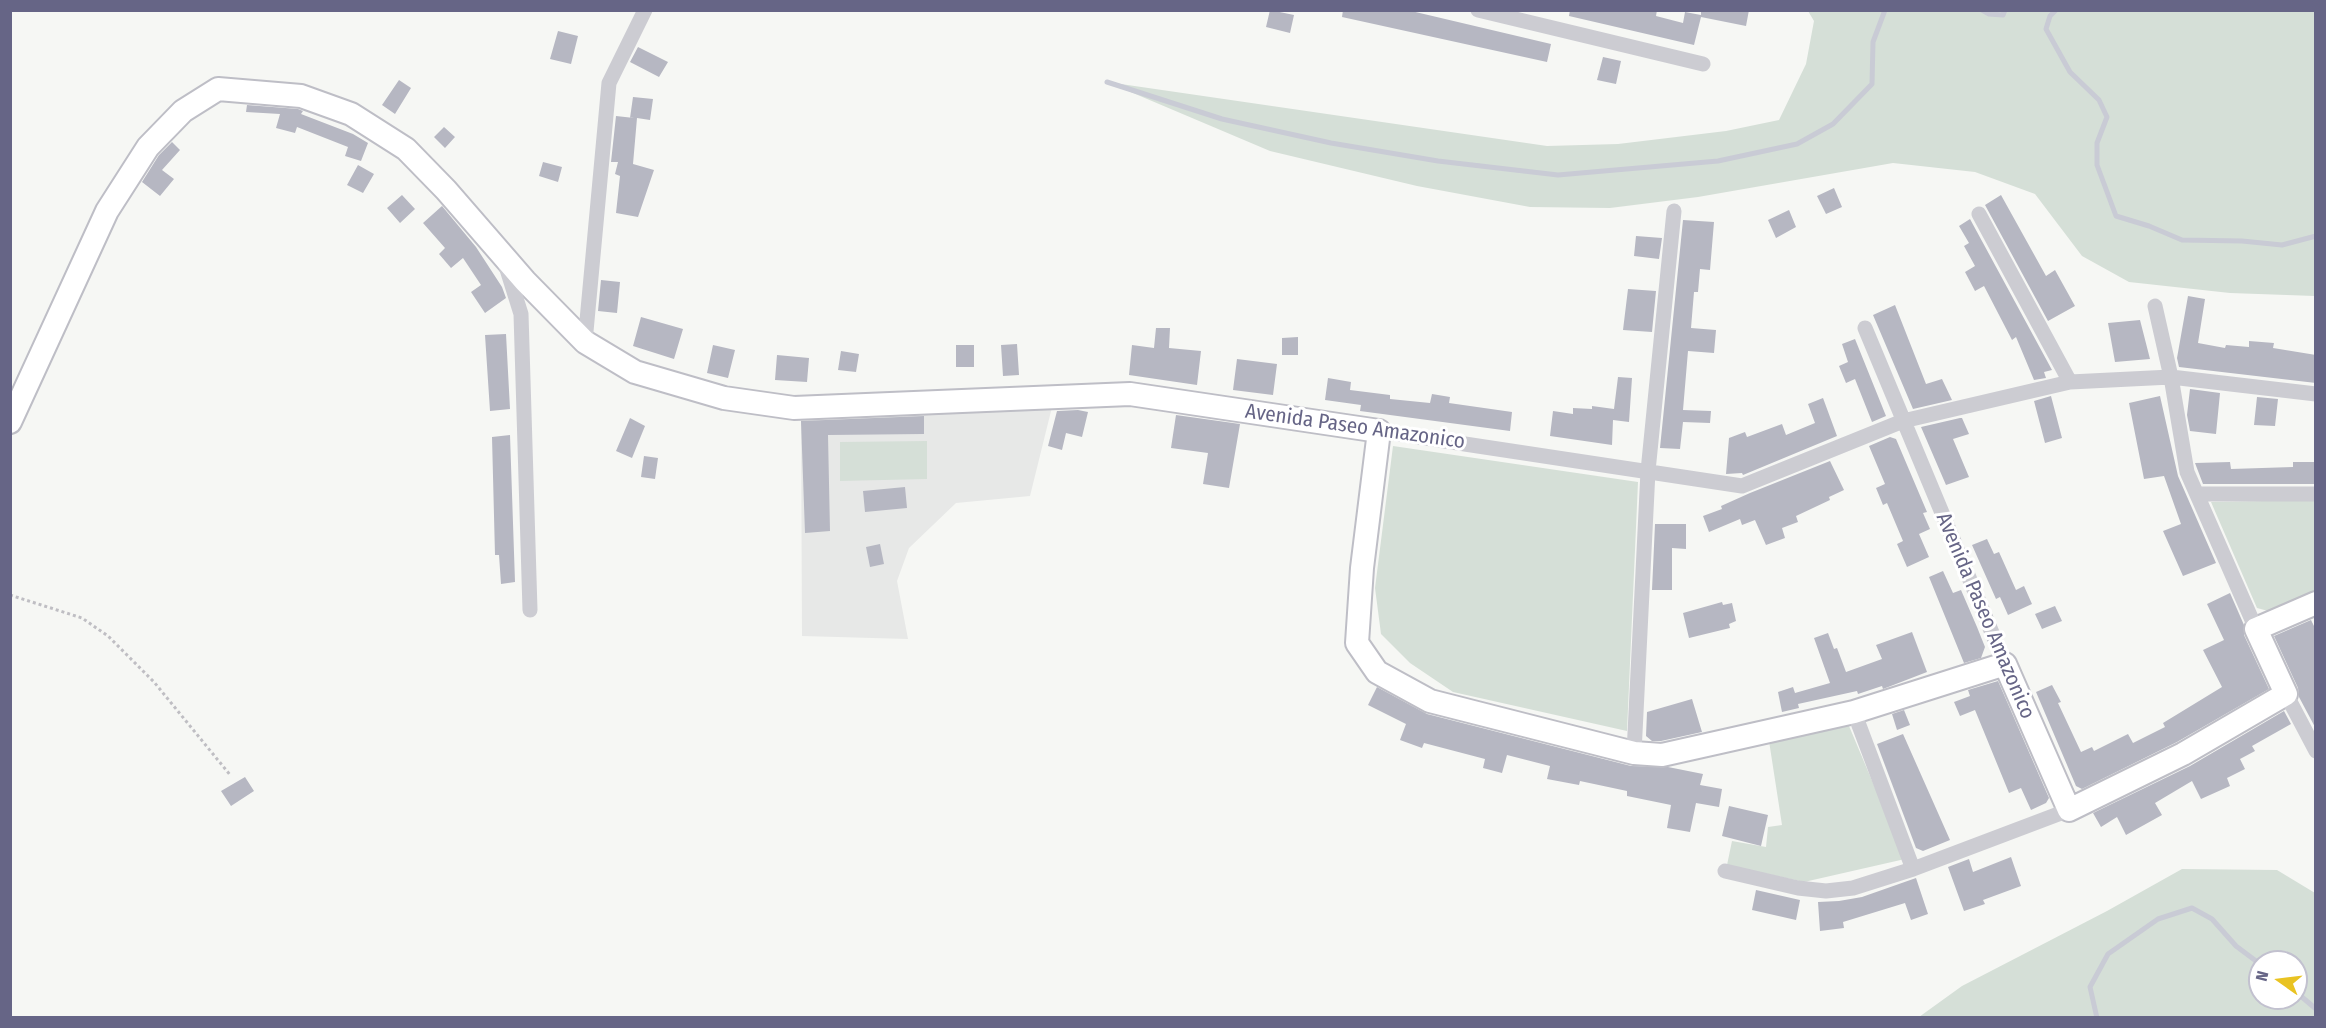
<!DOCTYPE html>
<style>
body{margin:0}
#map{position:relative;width:2326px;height:1028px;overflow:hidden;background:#f6f7f4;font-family:"Fira Sans Condensed",sans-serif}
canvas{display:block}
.frame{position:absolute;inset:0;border:12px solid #666586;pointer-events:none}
.north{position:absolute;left:2248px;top:950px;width:60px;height:60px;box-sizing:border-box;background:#fff;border:2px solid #c2c1cf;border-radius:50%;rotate:284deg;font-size:16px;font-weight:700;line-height:24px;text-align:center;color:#666586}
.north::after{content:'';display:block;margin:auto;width:21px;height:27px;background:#e9c322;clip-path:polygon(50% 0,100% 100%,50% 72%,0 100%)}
</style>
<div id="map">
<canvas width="2326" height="1028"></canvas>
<div class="frame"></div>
<div class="north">N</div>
</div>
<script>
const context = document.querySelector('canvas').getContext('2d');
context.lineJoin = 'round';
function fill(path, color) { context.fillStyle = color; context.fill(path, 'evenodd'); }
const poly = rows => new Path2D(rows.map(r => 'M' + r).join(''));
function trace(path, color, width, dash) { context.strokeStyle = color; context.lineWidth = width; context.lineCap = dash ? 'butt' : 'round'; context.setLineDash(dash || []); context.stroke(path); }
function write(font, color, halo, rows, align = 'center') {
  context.font = font + ' "Fira Sans Condensed",sans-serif'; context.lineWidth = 6; context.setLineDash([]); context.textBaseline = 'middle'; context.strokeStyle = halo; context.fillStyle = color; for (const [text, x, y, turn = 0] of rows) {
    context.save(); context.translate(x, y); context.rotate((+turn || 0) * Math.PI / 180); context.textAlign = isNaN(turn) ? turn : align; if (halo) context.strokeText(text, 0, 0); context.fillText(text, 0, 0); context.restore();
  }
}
fill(poly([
 [1053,403,1030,496,956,503,909,548,897,581,908,639,802,636,801,412]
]), '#e7e8e7');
fill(poly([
 [1808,11,2315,11,2315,296,2230,293,2129,282,2082,256,2035,194,1975,172,1893,163,1698,197,1610,208,1530,207,1417,186,1270,151,1107,82,1547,146,1618,144,1726,131,1779,120,1806,64,1814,21],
 [927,441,927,479,840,481,840,442],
 [1393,446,1638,482,1627,731,1453,692,1410,663,1381,634,1375,588],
 [2315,500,2315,593,2272,612,2257,608,2211,502],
 [1840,722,1849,726,1905,859,1804,882,1727,865,1732,841,1766,847,1768,827,1782,825,1769,741],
 [2182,869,2277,870,2315,893,2315,1017,1919,1017,1962,986,2107,911],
 [2260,962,2296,962,2296,998,2260,998]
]), '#d5dfd7');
trace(poly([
 [1982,10,1989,14,2003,15,2005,10],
 [2056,10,2050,16,2046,29,2070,72,2099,100,2107,117,2097,143,2097,165,2116,216,2149,226,2182,240,2242,241,2282,245,2316,236],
 [1107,82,1222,119,1331,143,1438,161,1558,175,1718,161,1797,144,1833,124,1872,84,1873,42,1885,10],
 [2296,992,2316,1009],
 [2097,1018,2090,987,2108,954,2158,919,2192,908,2212,919,2236,946,2260,964]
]), '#c9cbd5', 5);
fill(poly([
 [1270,10,1294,15,1290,33,1266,27],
 [1343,10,1407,10,1551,44,1547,62,1342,17],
 [1570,10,1657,10,1656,16,1683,23,1685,12,1701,15,1701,10,1749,10,1746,26,1701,17,1694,45,1569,16],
 [558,31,578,36,571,64,550,59],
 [638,47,668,62,659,77,630,62],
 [1603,57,1621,61,1616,84,1597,80],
 [399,80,411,88,395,114,382,105],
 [633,97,653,99,650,120,637,118,633,164,654,170,638,217,616,213,620,176,615,174,618,162,611,162,616,116,634,118,630,118],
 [247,105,298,109,303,111,301,114,353,134,368,143,361,161,345,156,348,147,297,127,295,133,276,128,280,114,246,112],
 [444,127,455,137,445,148,434,137],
 [172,142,180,150,162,170,174,179,160,196,142,182,159,155],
 [543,162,562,167,558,182,539,176],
 [358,165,374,174,363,193,347,185],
 [1834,188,1842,207,1826,214,1817,196],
 [402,195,415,209,400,223,387,208],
 [2001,195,2046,276,2055,270,2075,306,2048,321,1985,205],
 [442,206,476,247,502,287,506,298,485,313,471,292,481,285,463,258,451,268,439,254,445,248,423,223],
 [1789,210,1796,227,1776,238,1768,220],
 [1970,219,2052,370,2044,372,2046,378,2034,380,2016,337,2012,340,1984,286,1975,291,1965,272,1975,266,1964,246,1969,243,1959,226],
 [1683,220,1714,222,1710,270,1700,269,1698,292,1694,292,1691,328,1716,330,1714,353,1688,351,1683,410,1711,411,1710,423,1683,422,1680,449,1660,448],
 [1636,236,1662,238,1659,259,1634,256],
 [601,280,620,282,617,313,598,311],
 [1628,289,1656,291,1652,332,1623,330],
 [2188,296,2205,299,2198,343,2225,348,2226,345,2249,347,2249,341,2274,343,2273,348,2316,355,2316,383,2179,367,2177,358],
 [1895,305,1926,384,1942,379,1952,400,1913,409,1873,315],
 [641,317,683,329,674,359,633,346],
 [2140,320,2150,359,2115,362,2108,323],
 [1156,328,1170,328,1169,348,1201,351,1197,385,1129,375,1132,345,1154,348],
 [506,334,510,409,490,411,485,335],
 [1298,337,1298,355,1282,355,1282,338],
 [1855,339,1886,416,1872,422,1855,379,1846,383,1839,366,1848,362,1842,344],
 [1017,344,1019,375,1003,376,1001,345],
 [713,345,735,350,728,378,707,373],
 [956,345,974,345,974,367,956,367],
 [841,351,859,354,856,372,838,370],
 [777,355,809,358,807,382,775,380],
 [1237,359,1277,364,1273,395,1233,390],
 [1618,377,1632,378,1629,422,1613,420,1612,445,1550,436,1553,411,1573,414,1573,408,1592,409,1592,406,1614,409],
 [1328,378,1351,382,1350,390,1390,395,1390,399,1430,403,1432,394,1450,397,1449,403,1512,412,1510,431,1360,411,1361,405,1325,400],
 [2190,389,2220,393,2216,434,2190,431,2187,415],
 [2051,396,2062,438,2045,443,2034,401],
 [2160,396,2178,476,2216,563,2183,576,2163,531,2181,524,2164,476,2144,479,2129,403],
 [2257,397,2278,399,2275,426,2254,425],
 [1823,398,1837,436,1743,475,1742,473,1726,474,1729,438,1745,432,1747,437,1782,424,1786,435,1815,423,1808,404],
 [1078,410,1088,412,1082,437,1066,433,1062,450,1048,446,1057,411],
 [1176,415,1240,424,1229,488,1203,484,1208,453,1171,448],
 [924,416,924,434,828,435,830,531,805,533,801,421],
 [630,418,645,426,632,458,616,451],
 [1960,418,1962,418,1969,434,1953,439,1969,477,1946,485,1921,427],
 [510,435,515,582,501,584,499,555,495,555,492,437],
 [1890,437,1896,439,1927,512,1923,513,1930,529,1919,534,1929,557,1907,567,1897,544,1903,541,1887,503,1883,505,1876,488,1885,484,1869,446],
 [644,456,658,458,655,479,641,477],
 [1830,461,1844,490,1829,497,1830,500,1796,516,1798,522,1782,528,1785,538,1766,545,1755,520,1742,525,1740,519,1709,532,1703,516,1722,509,1721,506,1750,493],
 [2230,462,2231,469,2293,467,2293,462,2316,462,2316,484,2203,484,2195,463],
 [905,487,907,508,865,512,863,491],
 [1655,524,1686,524,1686,549,1672,548,1672,590,1652,590],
 [1987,539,1994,554,1999,552,2016,590,2024,586,2032,604,2008,615,2000,597,1996,599,1972,545],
 [880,544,884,564,870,567,866,547],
 [1943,571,1953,593,1961,590,1977,627,1985,647,1981,658,1964,663,1929,577],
 [2230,593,2244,625,2244,635,2269,689,2177,742,2082,789,2076,786,2036,692,2052,685,2061,702,2058,703,2081,752,2092,747,2094,751,2128,734,2133,743,2165,727,2163,723,2222,687,2203,650,2224,640,2207,604],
 [1722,602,1723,605,1732,603,1736,621,1729,624,1730,628,1689,638,1683,613],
 [2055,606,2062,621,2042,629,2035,614],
 [2311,620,2316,630,2316,729,2299,697,2298,688,2274,636],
 [1912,632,1927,672,1883,689,1882,686,1858,694,1857,691,1798,704,1799,708,1782,712,1778,692,1793,687,1795,693,1830,683,1814,638,1828,633,1834,649,1837,648,1846,672,1882,659,1876,645],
 [1998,681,2049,798,2046,803,2031,810,2021,788,2009,793,1975,710,1960,716,1954,702,1970,696,1968,690],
 [1377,687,1427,714,1631,766,1668,767,1703,774,1700,785,1722,789,1719,807,1696,803,1690,832,1667,828,1671,805,1627,796,1627,791,1580,781,1579,785,1547,779,1550,766,1507,755,1502,773,1483,768,1485,759,1424,743,1422,748,1400,740,1406,724,1368,705],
 [1692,699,1702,732,1661,741,1652,741,1646,736,1647,712],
 [1904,710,1910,725,1897,730,1892,714],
 [2284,711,2291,724,2252,746,2255,751,2240,759,2245,769,2227,778,2230,786,2201,799,2192,781,2155,803,2162,815,2126,835,2117,817,2101,827,2093,813,2190,766],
 [1903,734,1950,840,1923,851,1916,848,1877,744],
 [245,777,254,791,231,806,221,791],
 [1729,806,1768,815,1761,846,1722,836],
 [2011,857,2021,886,1983,900,1985,904,1964,911,1948,867,1969,859,1973,872],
 [1916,878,1928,914,1911,920,1905,903,1843,922,1844,928,1820,931,1818,902,1839,901,1862,897],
 [1756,890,1800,900,1796,920,1752,910]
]), '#b6b7c2');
const secondary = poly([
 [10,422,107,211,148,147,183,111,218,89,301,96,351,114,406,149,446,190,525,281,585,342,635,372,724,398,794,408,1130,394,1379,431,1362,568,1357,643,1377,672,1430,701,1634,753,1662,755,1854,712,2005,664,2069,810,2183,754,2286,694,2256,629,2316,603]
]);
trace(secondary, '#bebec6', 26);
trace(poly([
 [10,595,82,618,108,636,154,682,231,776]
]), '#bfbec3', 3, [3, 3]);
trace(poly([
 [1478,10,1703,64],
 [1979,214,2070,382],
 [505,263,521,314,530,610],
 [2155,306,2171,377,2187,472,2256,629],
 [1865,328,2005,664],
 [585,342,609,83,645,10],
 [1379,431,1742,486,1903,421,2070,382,2171,377,2316,394],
 [2197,494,2316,494],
 [2286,694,2316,751],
 [1854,712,1913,869],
 [1634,753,1648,471,1674,211],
 [1725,871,1798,888,1826,891,1853,888,1913,869,2069,810]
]), '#ccccd2', 15);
trace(secondary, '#fff', 22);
write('21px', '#666586', '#fff', [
 ["Avenida Paseo Amazonico",1355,427,8],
 ["Avenida Paseo Amazonico",1985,616,67]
]);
</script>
